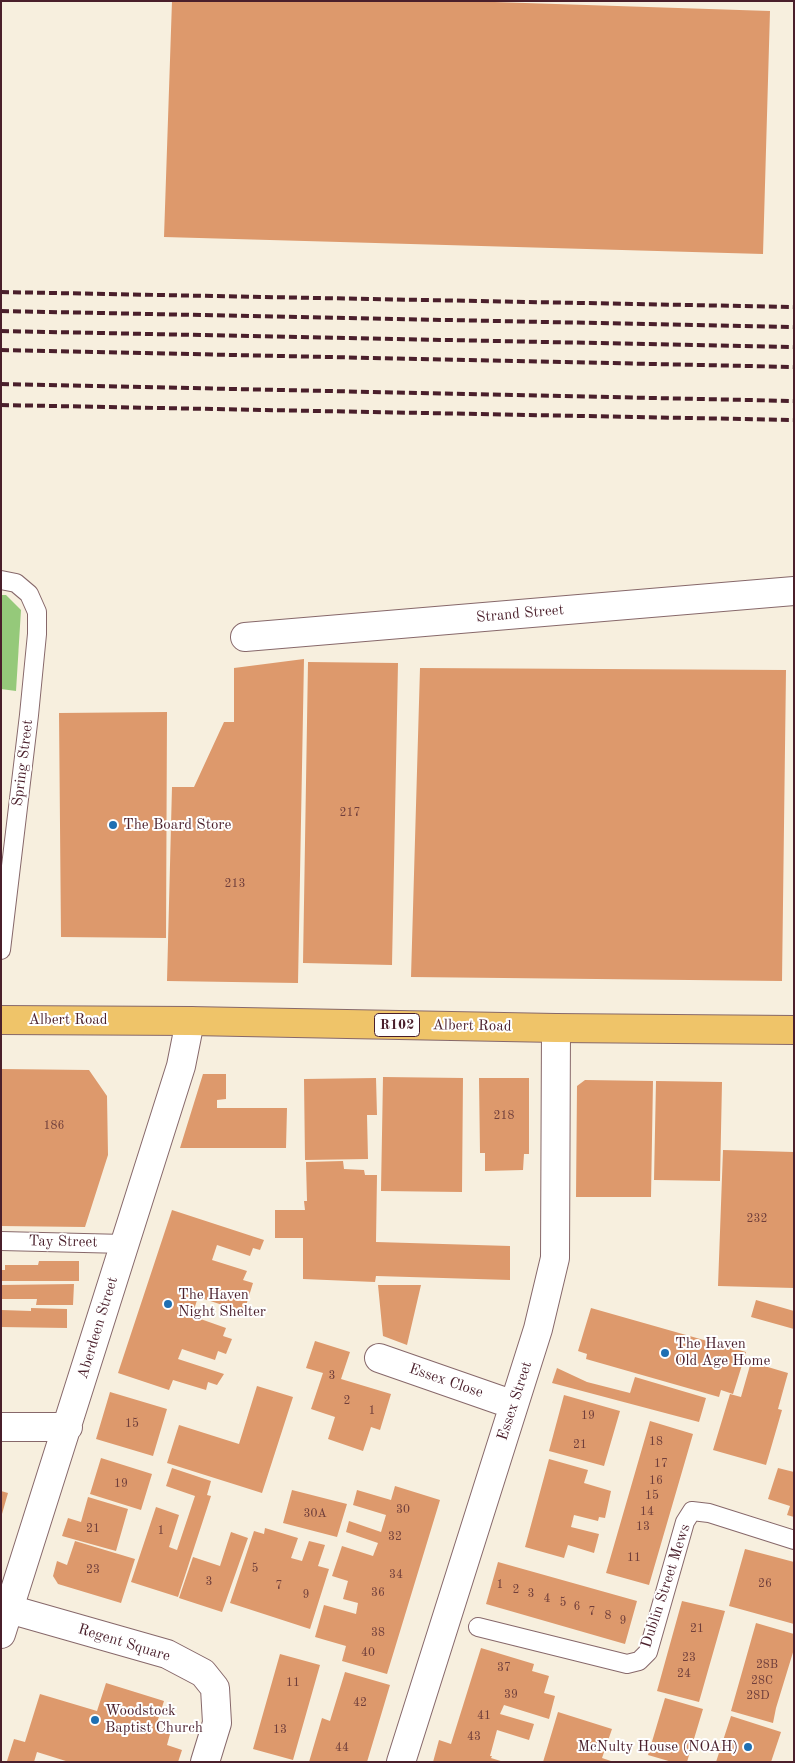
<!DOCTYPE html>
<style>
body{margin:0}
#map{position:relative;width:795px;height:1763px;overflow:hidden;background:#f7efde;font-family:"Old Standard TT",serif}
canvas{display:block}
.frame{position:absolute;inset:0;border:2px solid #4a1f2b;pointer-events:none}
</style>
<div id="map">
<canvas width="795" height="1763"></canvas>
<div class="frame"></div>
</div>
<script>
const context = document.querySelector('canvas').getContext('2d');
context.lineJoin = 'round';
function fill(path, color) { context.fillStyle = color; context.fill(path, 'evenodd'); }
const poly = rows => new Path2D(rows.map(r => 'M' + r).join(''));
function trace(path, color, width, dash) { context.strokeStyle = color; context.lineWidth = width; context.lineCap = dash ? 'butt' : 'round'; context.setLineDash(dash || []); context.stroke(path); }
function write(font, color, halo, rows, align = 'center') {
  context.font = font + ' "Old Standard TT",serif'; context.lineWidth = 4; context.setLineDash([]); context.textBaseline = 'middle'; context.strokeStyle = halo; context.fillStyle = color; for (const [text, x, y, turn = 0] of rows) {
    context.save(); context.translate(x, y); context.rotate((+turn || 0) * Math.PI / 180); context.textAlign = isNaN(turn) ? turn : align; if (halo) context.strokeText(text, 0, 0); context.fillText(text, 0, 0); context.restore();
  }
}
fill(poly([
 [1,595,6,595,21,610,16,691,1,689]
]), '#95c97a');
fill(poly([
 [172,1,464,1,770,11,763,254,164,237],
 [304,659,298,983,167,981,172,787,194,787,224,722,234,722,234,668],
 [308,662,398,663,392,965,303,963],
 [420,668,786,670,782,981,411,977],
 [167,712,166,938,61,937,59,713],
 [1,1069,89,1070,107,1096,108,1155,85,1227,1,1226],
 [203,1074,226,1074,226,1099,217,1100,217,1108,287,1108,286,1148,180,1148],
 [383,1077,463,1078,462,1192,381,1191],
 [376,1078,377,1115,367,1115,368,1159,305,1160,304,1079],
 [479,1078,529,1078,529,1154,524,1154,523,1170,485,1171,485,1153,480,1153],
 [585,1080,653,1081,651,1197,576,1197,577,1086],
 [656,1081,722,1082,720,1181,654,1180],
 [723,1150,794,1152,794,1288,718,1286],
 [343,1161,344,1169,364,1170,365,1175,377,1175,376,1242,510,1246,510,1280,376,1276,375,1282,303,1279,303,1238,275,1238,275,1210,305,1210,304,1201,307,1201,306,1162],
 [172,1210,264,1240,260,1250,253,1248,250,1256,217,1245,212,1260,247,1271,243,1280,253,1283,244,1312,198,1297,192,1316,226,1328,223,1336,232,1339,226,1354,218,1351,215,1360,182,1349,178,1359,224,1374,217,1385,208,1382,206,1390,173,1380,169,1390,118,1373],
 [39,1261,79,1261,79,1281,1,1281,1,1270,5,1270,5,1265,38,1265],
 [74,1284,73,1305,36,1305,37,1299,1,1299,1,1285],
 [378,1285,421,1285,407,1345,383,1336],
 [756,1300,794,1311,794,1329,751,1317],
 [31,1308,67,1309,67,1328,1,1327,1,1310,31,1311],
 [591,1308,746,1352,733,1394,721,1390,719,1397,586,1359,587,1354,578,1351],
 [315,1341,350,1352,341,1379,391,1394,380,1430,371,1427,363,1451,328,1439,335,1417,311,1409,323,1373,306,1368],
 [751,1362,788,1373,778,1409,782,1410,766,1465,713,1450,730,1394,741,1397],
 [557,1368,587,1382,630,1393,635,1377,706,1398,699,1422,552,1383],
 [257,1386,293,1397,262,1493,167,1463,179,1425,239,1444],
 [110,1392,167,1409,153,1456,96,1439],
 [564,1395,620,1411,604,1466,549,1451],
 [650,1421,693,1434,649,1585,606,1573],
 [101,1458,152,1474,141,1510,90,1494],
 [549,1459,588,1470,584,1483,611,1491,605,1518,599,1517,598,1521,574,1515,571,1527,599,1534,594,1553,568,1545,564,1558,525,1547],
 [172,1468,211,1481,207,1495,211,1496,178,1597,131,1582,156,1507,179,1515,169,1547,177,1550,195,1496,166,1486],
 [778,1468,794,1472,794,1517,787,1515,790,1506,768,1499],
 [395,1486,440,1500,387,1674,342,1661,346,1646,315,1637,324,1605,356,1614,358,1603,343,1599,348,1581,332,1576,342,1546,373,1556,378,1543,346,1532,349,1521,381,1532,386,1515,353,1505,357,1490,391,1500],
 [292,1490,347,1504,337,1537,283,1523],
 [1,1491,8,1493,2,1514,1,1514],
 [88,1497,128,1509,116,1551,62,1536,68,1518,81,1522],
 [265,1528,298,1538,291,1558,302,1561,309,1541,325,1545,318,1566,329,1569,310,1629,230,1603,254,1531,264,1534],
 [231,1532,248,1538,222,1612,179,1598,193,1557,220,1566],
 [75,1541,135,1559,121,1603,58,1584,53,1576,57,1561,67,1565],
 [745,1549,794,1562,794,1624,729,1606],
 [498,1562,637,1601,625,1644,486,1604],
 [682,1601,725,1611,699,1702,657,1691],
 [756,1623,794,1634,794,1649,776,1708,773,1723,731,1711],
 [481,1648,534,1664,532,1671,549,1676,544,1693,555,1696,549,1719,504,1705,500,1714,534,1724,529,1740,497,1730,490,1756,492,1756,491,1758,504,1762,433,1762,439,1740,451,1744],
 [280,1654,320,1665,293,1760,253,1749],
 [345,1672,390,1685,367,1762,309,1762,322,1718,330,1721],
 [106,1683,164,1701,155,1729,170,1734,167,1745,182,1750,178,1762,69,1762,37,1752,34,1762,7,1761,14,1739,25,1742,40,1694,97,1711],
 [665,1698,703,1709,687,1762,672,1762,648,1755],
 [558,1712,612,1729,602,1758,614,1762,543,1762],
 [731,1716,781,1732,771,1762,716,1762]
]), '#dd996c');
const lane = poly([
 [1,580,16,583,29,594,37,612,37,634,29,715,1,950],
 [1,1241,125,1244],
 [478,1627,627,1664,639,1661,648,1652,685,1522,692,1511,709,1513,794,1540]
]);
const street = poly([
 [245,637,794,591],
 [379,1358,514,1405],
 [1,1427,68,1427],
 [9,1609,167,1654,203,1673,215,1688,217,1723,205,1762],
 [1,1634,181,1066,190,1021],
 [401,1762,538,1329,555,1258,556,1028]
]);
const primary = poly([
 [1,1020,190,1021,556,1028,794,1030]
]);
trace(lane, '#87686a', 20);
trace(street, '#87686a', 30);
trace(primary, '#87686a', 30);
trace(lane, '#fff', 18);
trace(street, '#fff', 28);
trace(primary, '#efc469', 28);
trace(poly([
 [1,292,794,307],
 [1,311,794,327],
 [1,331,794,347],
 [1,350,794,367],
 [1,384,794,401],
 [1,405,794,420]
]), '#4a1f2b', 4, [8, 4]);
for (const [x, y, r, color] of [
 [113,825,5,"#1f6fb2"],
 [168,1304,5,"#1f6fb2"],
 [665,1353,5,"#1f6fb2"],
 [95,1720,5,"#1f6fb2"],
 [748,1747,5,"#1f6fb2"]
]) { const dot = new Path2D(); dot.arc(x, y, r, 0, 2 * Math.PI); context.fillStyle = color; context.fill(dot); trace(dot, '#fff', 2); }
write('12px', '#6f3e3b', null, [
 ["217",350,813],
 ["213",235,884],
 ["218",504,1116],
 ["186",54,1126],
 ["232",757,1219],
 ["3",332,1376],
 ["2",347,1401],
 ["1",372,1411],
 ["19",588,1416],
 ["15",132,1424],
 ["18",656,1442],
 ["21",580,1445],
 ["17",661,1464],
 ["16",656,1481],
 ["19",121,1484],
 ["15",652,1496],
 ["30",403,1510],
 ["14",647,1512],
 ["30A",315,1514],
 ["13",643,1527],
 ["21",93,1529],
 ["1",161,1531],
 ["32",395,1537],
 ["11",634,1558],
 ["5",255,1569],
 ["23",93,1570],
 ["34",396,1575],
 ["3",209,1582],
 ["26",765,1584],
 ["1",500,1585],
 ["7",279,1586],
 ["2",516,1590],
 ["36",378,1593],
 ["3",531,1594],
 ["9",306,1595],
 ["4",547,1599],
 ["5",563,1603],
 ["6",577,1607],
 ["7",592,1612],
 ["8",608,1616],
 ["9",623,1621],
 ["21",697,1629],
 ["38",378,1633],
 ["40",368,1653],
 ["23",689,1658],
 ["28B",767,1665],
 ["37",504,1668],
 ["24",684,1674],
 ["28C",762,1681],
 ["11",293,1683],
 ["39",511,1695],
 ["28D",758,1696],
 ["42",360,1703],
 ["41",484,1716],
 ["13",280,1730],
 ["43",474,1737],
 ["44",342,1748]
]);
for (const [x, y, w] of [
 [397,1025,45]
]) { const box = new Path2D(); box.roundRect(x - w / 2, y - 11.5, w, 23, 4); context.fillStyle = '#fff'; context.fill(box); trace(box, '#4a1f2b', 1); }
write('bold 14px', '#4a1f2b', null, [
 ["R102",397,1025]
]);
write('15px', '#4a1f2b', '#fff', [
 ["Strand Street",520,614,-5],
 ["Spring Street",23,763,-83],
 ["Albert Road",68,1020],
 ["Albert Road",472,1026,1],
 ["Tay Street",63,1242,1],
 ["Aberdeen Street",98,1328,-73],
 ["Essex Close",446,1381,19],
 ["Essex Street",515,1401,-72],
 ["Dublin Street Mews",666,1586,-72],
 ["Regent Square",124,1643,17]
]);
write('15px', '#4a1f2b', '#fff', [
 ["The Board Store",123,825],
 ["The Haven",178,1295],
 ["Night Shelter",178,1312],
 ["The Haven",675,1344],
 ["Old Age Home",675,1361],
 ["Woodstock",105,1711],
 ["Baptist Church",105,1728],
 ["McNulty House (NOAH)",738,1747,"right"]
], 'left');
</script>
